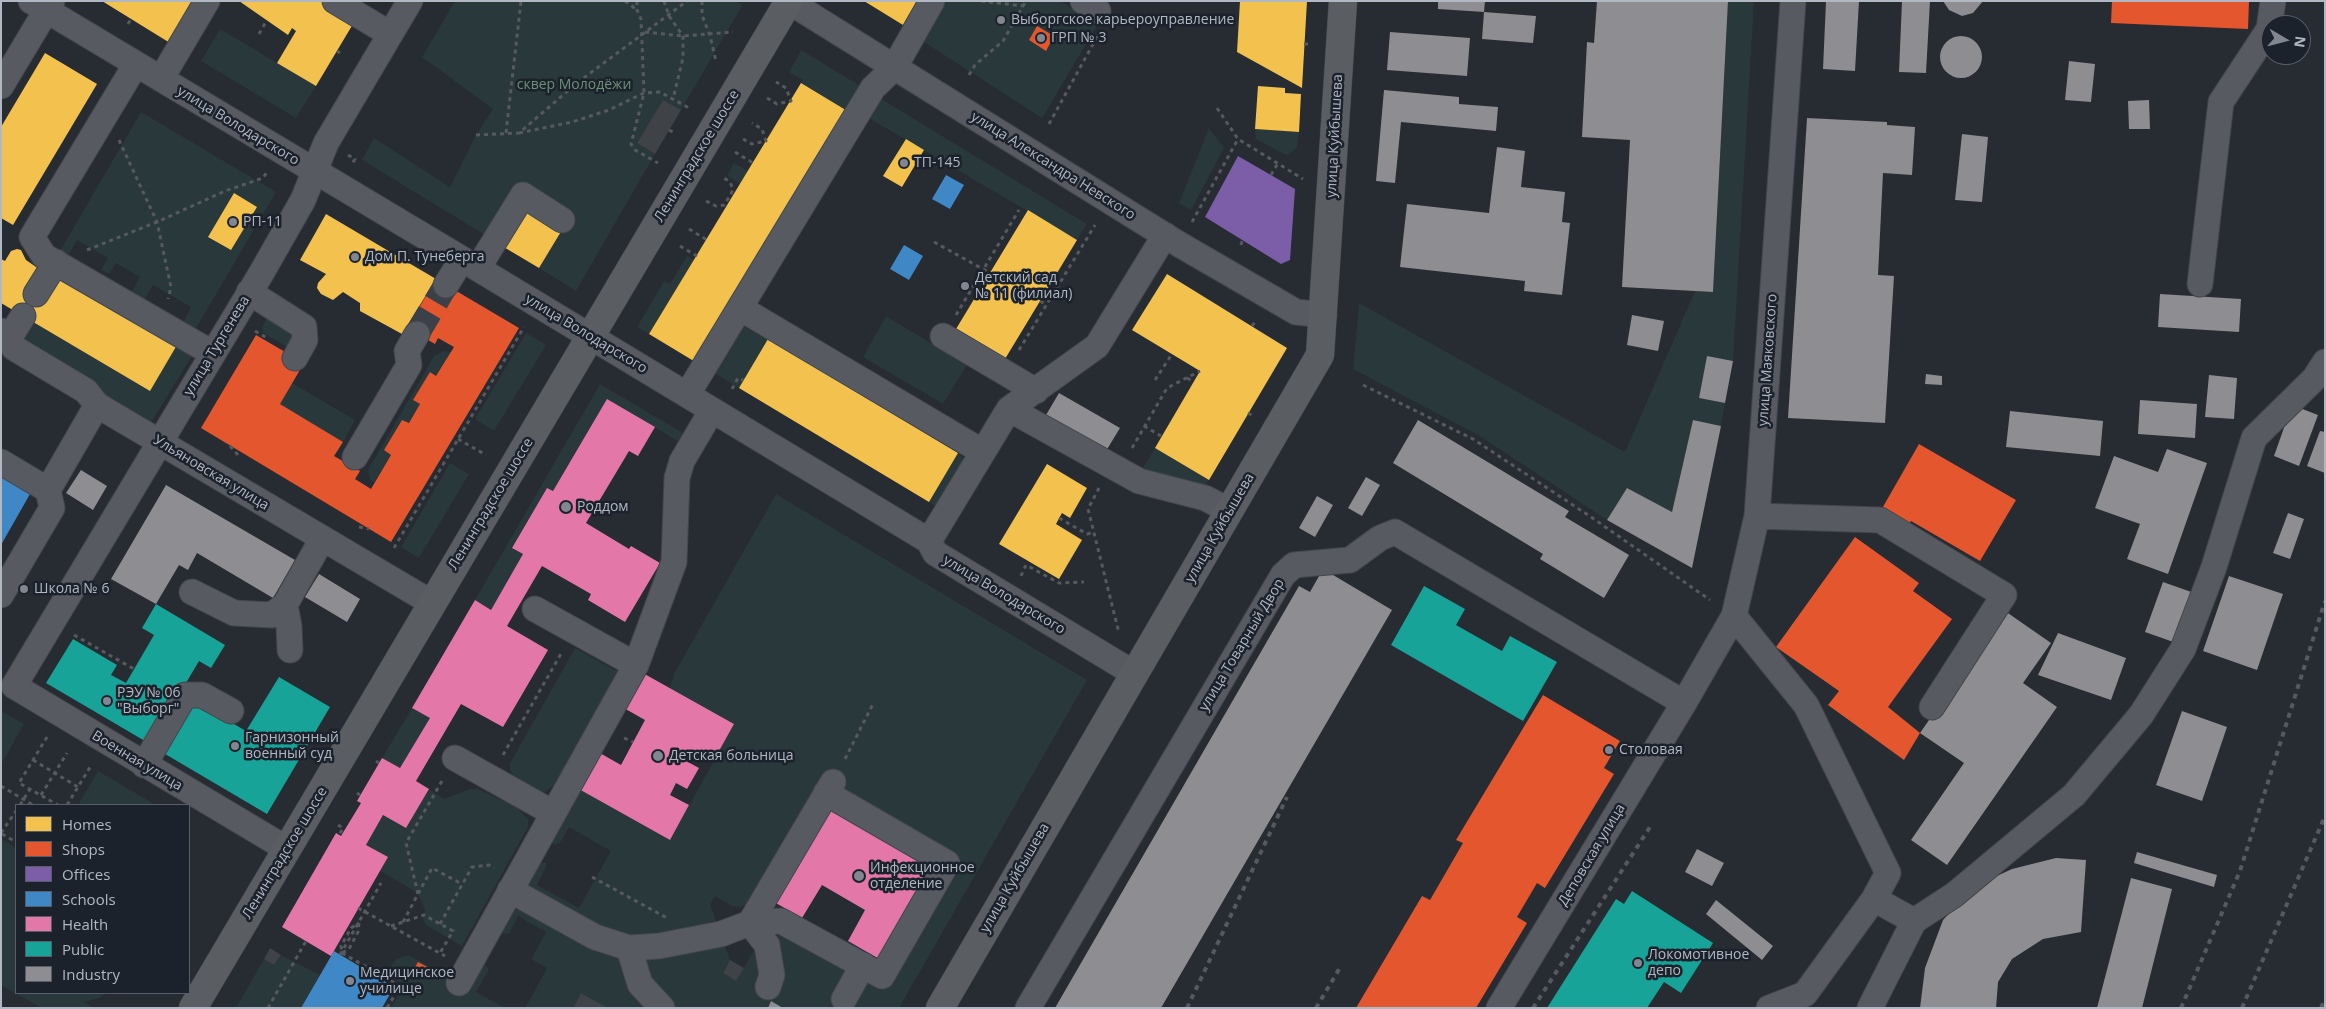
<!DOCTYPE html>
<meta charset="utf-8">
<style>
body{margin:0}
#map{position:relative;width:2326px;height:1009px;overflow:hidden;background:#272b32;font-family:"Open Sans",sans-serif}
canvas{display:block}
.frame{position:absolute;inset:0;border:2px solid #b1b7c3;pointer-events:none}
.legend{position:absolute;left:15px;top:804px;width:175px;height:190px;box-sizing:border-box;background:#1c222b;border:1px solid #585e68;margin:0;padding:6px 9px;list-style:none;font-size:15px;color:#b1b7c3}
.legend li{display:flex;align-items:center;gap:10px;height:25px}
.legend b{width:25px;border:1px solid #585e68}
.north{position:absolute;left:2261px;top:15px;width:50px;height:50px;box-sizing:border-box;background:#1c222b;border:1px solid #585e68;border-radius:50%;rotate:98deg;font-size:14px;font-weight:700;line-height:20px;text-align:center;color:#b1b7c3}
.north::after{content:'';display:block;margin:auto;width:18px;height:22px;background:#818690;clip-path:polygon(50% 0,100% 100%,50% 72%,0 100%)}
</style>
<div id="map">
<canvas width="2326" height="1009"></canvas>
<div class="frame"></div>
<ul class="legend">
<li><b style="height:14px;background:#f2c14e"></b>Homes</li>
<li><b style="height:14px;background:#e4572e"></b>Shops</li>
<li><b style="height:14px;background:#7b5ea7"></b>Offices</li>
<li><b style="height:14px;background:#3f88c5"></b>Schools</li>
<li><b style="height:14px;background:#e377a8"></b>Health</li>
<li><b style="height:14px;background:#17a398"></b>Public</li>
<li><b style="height:14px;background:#8d8d92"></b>Industry</li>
</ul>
<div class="north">N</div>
</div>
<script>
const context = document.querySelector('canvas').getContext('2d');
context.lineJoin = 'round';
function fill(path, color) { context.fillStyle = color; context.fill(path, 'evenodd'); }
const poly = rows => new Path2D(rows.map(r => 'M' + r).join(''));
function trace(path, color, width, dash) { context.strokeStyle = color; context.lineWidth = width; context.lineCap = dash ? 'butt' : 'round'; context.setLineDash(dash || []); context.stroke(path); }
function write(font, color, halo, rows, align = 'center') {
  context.font = font + ' "Open Sans",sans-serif'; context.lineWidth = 5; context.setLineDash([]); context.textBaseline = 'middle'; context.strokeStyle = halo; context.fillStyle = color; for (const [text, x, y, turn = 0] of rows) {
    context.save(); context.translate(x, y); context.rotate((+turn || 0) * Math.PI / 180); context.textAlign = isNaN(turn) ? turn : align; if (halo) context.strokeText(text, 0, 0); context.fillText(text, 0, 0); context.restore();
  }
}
fill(poly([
 [455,1,737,1,742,6,681,110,663,100,637,143,655,154,576,291,539,268,562,230,490,238,362,160,374,138,450,187,476,135,493,109,422,57],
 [947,1,1060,1,1098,24,1042,118,924,42],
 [1728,1,1754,1,1733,361,1707,356,1699,398,1725,403,1721,426,1693,420,1672,512,1627,488,1607,520,1478,435,1353,369,1359,303,1625,452,1695,291,1713,292],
 [220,29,316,86,296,118,201,61],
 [801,50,864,88,849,112,801,83,803,80,789,72],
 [878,97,1087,224,1077,240,867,117],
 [141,112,276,192,195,330,183,323,191,307,153,285,144,300,131,293,140,277,116,263,109,274,101,270,108,258,77,240,68,256,60,251],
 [1209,128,1224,148,1191,210,1179,203],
 [1255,129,1299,132,1297,148,1288,155,1280,152,1256,139],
 [734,163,748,171,740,184,727,176],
 [687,256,694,260,649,334,637,327,664,281,670,284],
 [268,316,293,332,291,349,263,333,262,327],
 [886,316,967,365,943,404,863,357],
 [31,320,177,345,193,354,151,423,21,345],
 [743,326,768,339,739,388,711,371],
 [526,333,546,345,494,431,475,419],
 [444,351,451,352,436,376,430,372,413,400,420,404,409,423,402,420,384,450,391,455,374,483,370,479,368,470,434,356],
 [292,383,355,420,343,442,280,404],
 [600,384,685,434,681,443,607,399,553,491,547,488,512,548,523,554,491,610,475,600],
 [1155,448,1209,480,1204,486,1142,469],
 [958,453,962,456,963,465,937,507,929,502],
 [450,463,469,474,419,558,401,547],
 [776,494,1087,680,899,1008,783,1008,771,1001,768,1008,608,1008,581,993,573,1008,525,1008,547,968,531,959,546,932,518,916,509,934,502,933,501,931,513,910,518,909,577,942,584,920,528,886,528,881,539,862,546,863,546,867,537,885,579,908,611,851,569,827,560,843,555,845,550,841,577,788,670,840,734,724,670,688,674,674],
 [838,792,960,862,887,989,782,932,778,934,777,941,756,947,736,981,723,973,730,960,710,904,715,896,732,906,741,907,751,901],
 [575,648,619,672,555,785,544,792,537,791,512,776,509,765],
 [412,708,430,718,400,768,382,758],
 [1,711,24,724,1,765],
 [98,771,156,805,78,805],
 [429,789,444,799,470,789,478,789,516,807,528,819,528,827,462,946,426,925,423,918,425,911,418,893,380,871,387,857,366,845,383,815,406,828],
 [1,839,16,848,16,993,106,993,99,998,84,1002,94,1008,42,1008,1,985],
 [281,955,320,975,301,1008,236,1008,264,959,274,965],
 [408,955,468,987,483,965,488,968,488,971,476,992,505,1008,391,1008,402,989,401,983,377,969,392,965,396,959]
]), '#29383a');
fill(poly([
 [102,1,195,1,170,43],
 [239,1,327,1,356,19,316,86,277,63,296,31,292,28,288,35],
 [864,1,917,1,903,25],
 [1240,1,1307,1,1302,88,1237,52],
 [45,53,97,84,13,225,1,218,1,127],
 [801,83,849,112,697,363,649,334],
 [1258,86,1285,88,1285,93,1301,94,1299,132,1255,129],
 [906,139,924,150,902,187,883,176],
 [234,193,257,207,231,250,208,237],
 [525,207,562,230,539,268,502,246],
 [1028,210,1077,240,1005,359,956,329],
 [326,214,436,279,402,334,360,311,360,303,343,292,333,300,321,294,317,288,318,283,326,274,300,260],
 [17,249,21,250,26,260,39,269,57,274,177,345,150,391,1,303,1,259,5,261,11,251],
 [1167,274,1287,348,1209,480,1155,448,1200,371,1132,330],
 [768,339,958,453,929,502,739,388],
 [1047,464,1087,488,1070,518,1062,513,1056,524,1082,540,1059,579,999,544]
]), '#f2c14e');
fill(poly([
 [2112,1,2249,1,2248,29,2111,23],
 [1037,26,1054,36,1046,51,1029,40],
 [436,279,519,328,391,542,201,428,256,335,304,363,280,404,343,442,334,456,360,471,355,479,371,489,391,455,384,450,402,420,409,423,420,404,413,400,430,372,436,376,454,347,438,338,435,344,407,328],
 [1919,444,2016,500,1980,561,1911,521,1907,527,1880,512],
 [1855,537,1919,583,1913,591,1952,619,1888,707,1920,733,1904,760,1828,705,1839,691,1776,647],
 [1543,695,1620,741,1604,768,1614,774,1545,888,1537,883,1517,917,1527,923,1476,1008,1356,1008,1422,896,1430,900,1463,843,1456,840],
 [418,962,431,969,427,976,414,969]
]), '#e4572e');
fill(poly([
 [1238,156,1295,189,1290,260,1281,264,1205,217]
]), '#7b5ea7');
fill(poly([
 [946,175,964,185,950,209,932,199],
 [904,245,923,256,909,280,890,269],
 [1,477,30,494,1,545],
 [334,951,394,987,382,1008,301,1008]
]), '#3f88c5');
fill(poly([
 [607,399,655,427,638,456,629,451,586,523,629,549,631,546,660,563,625,622,588,600,591,594,542,566,507,626,548,650,503,727,461,704,416,781,429,789,406,828,383,815,366,845,388,857,331,956,282,927,336,833,341,836,361,803,357,801,382,758,400,768,430,718,412,708,475,600,491,610,523,554,512,548,547,488,553,491],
 [641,672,734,724,714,760,695,750,688,762,699,768,687,789,676,783,670,795,689,805,670,840,577,788,598,752,621,765,645,720,622,707],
 [829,807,934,868,881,960,848,941,865,910,822,885,802,918,774,902]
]), '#e377a8');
fill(poly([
 [1424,586,1465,609,1456,625,1502,651,1510,636,1557,662,1523,721,1391,645],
 [156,604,225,645,211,668,199,661,150,744,46,683,73,639,117,665,111,675,126,683,154,635,142,628],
 [279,677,330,707,267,814,160,751,191,699,246,731],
 [1632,891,1713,943,1681,993,1664,982,1647,1008,1547,1008,1616,899,1624,904]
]), '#17a398');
fill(poly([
 [1438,1,1485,1,1484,12,1438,9],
 [1597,1,1728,1,1713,292,1622,287,1630,140,1582,137,1587,42,1594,43],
 [1826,1,1859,1,1855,71,1823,69],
 [1902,1,1930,1,1926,73,1899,72],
 [1943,1,1983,1,1973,13,1962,16,1949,10],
 [1484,12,1536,16,1533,43,1482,39],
 [1390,32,1470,38,1467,76,1387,70],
 '1940 57a21 21 0 1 1 42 0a21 21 0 1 1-42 0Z',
 [2069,61,2095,64,2091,102,2065,100],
 [1384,90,1459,97,1459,104,1498,107,1496,131,1401,122,1395,183,1376,181],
 [2149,100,2150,129,2129,129,2128,101],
 [1807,118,1887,122,1887,125,1915,127,1912,175,1883,173,1878,275,1894,276,1885,423,1788,418],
 [1962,134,1988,137,1982,202,1955,200],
 [1497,147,1525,151,1521,187,1565,192,1562,222,1570,223,1562,295,1524,291,1525,281,1400,267,1407,204,1489,213],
 [2160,294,2241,299,2239,332,2158,327],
 [1632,315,1664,321,1658,351,1627,345],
 [1707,356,1733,361,1725,403,1699,398],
 [1926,374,1942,376,1942,385,1925,384],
 [2209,375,2237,378,2234,419,2205,417],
 [1059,393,1120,428,1106,451,1046,415],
 [2140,400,2197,404,2195,438,2138,434],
 [2292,405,2318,415,2299,466,2274,456],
 [2010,411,2103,421,2100,456,2006,447],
 [1418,420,1569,511,1565,517,1629,555,1604,598,1540,559,1543,554,1393,463],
 [1693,420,1721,426,1692,568,1607,520,1627,488,1672,512],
 [2320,431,2325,432,2325,473,2307,466],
 [2167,449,2207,463,2168,574,2127,559,2140,524,2095,508,2114,456,2158,472],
 [81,470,107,486,93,510,66,493],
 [1366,477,1380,485,1362,516,1348,508],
 [166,485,295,560,273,598,197,553,188,570,179,565,156,604,111,579],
 [1317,496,1333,505,1315,537,1299,528],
 [2288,513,2304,519,2290,559,2273,553],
 [1323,569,1392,610,1161,1008,1055,1008,1299,586,1310,592],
 [319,574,360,599,347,622,305,597],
 [2229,576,2283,594,2257,670,2203,651],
 [2163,582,2197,594,2179,644,2145,632],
 [2005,611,2051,643,2023,683,2057,707,1947,865,1911,840,1964,763,1920,733],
 [2058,633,2126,658,2111,700,2038,675],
 [2182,711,2227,727,2202,801,2156,785],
 [1697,849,1724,863,1712,886,1685,872],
 [2137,852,2217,875,2214,887,2134,863],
 [2056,858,2086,860,2081,932,2043,939,2012,959,1998,982,1996,1008,1920,1008,1925,968,1943,920,1975,886,2012,869],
 [2131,878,2172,889,2142,1008,2097,1008],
 [1716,900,1773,946,1762,960,1706,914],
 [771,1001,783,1008,768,1008]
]), '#8d8d92');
fill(poly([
 [663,100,681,110,655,154,637,143],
 [270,948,281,955,274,965,264,959],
 [730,960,744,968,736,981,723,973],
 [581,993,608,1008,573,1008]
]), '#3f4348');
trace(poly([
 [417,334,446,285]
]), '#3c4048', 25, [25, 12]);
const minor = poly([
 [31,1,462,259,929,541,935,553,1135,674],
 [335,1,390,34],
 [788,1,1177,243,1296,312,1324,315],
 [1083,1,1098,11],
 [136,64,32,237,44,256,212,353],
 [161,79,207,1],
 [1,86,52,1],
 [478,268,523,195,562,220],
 [2200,284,2221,102,2269,29,2273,1],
 [446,285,462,259],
 [249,292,304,327,305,340,295,358],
 [36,294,56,262],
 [740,308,983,452],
 [1,331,10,337,14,348,86,391,97,405,432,603],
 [943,336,1036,391],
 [10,337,23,316],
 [687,395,873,88,894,68,932,1],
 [1009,409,1139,481,1205,498,1230,511],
 [355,457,409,365,407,351,417,334],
 [1,462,48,490],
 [1757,516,1880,520,2004,595,1932,707],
 [929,541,1009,409,1097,346,1165,235],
 [192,592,234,613,272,615,285,605],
 [1,595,52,508,48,490,97,405],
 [535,609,636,665],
 [1734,616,1806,705,1888,873,1874,899,1805,994,1769,1008],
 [290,650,289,626,285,605,322,539],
 [455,758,553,813],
 [144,765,185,695,202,695,231,711],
 [287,849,14,686,262,272,303,200,326,143,410,1],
 [510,890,595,937,629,948,659,946,721,934,750,923,781,921,882,976,947,863,826,793],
 [1874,899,1914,921],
 [629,948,640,984,662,1008],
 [459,983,636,665,674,562,677,478,682,461,712,410],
 [768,987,772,975,767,945,750,923,833,782],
 [844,999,863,965],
 [1028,1008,1283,575,1294,565,1350,560,1380,538,1395,532,1684,703],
 [1499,1008,1684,703,1734,616,1757,516,1793,1],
 [1870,1008,1914,921,1954,895,2074,795,2141,715,2183,649,2214,567,2254,438,2314,379,2325,362]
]);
const major = poly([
 [193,1008,789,1],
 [940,1008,1320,355,1343,1]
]);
trace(minor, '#43464b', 27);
trace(major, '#45484f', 29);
trace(poly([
 [625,1,637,10],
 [637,1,637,10,641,19,644,93,631,144,635,150,658,163],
 [664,1,669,16,683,36,683,58,673,99],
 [702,1,702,15,710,36,716,61],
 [981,1,1024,6],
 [128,24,131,19],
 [645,32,683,36,733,32],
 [259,34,267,20],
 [1304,44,1311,44],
 [337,51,340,53],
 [969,75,975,65,1003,41,1026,1],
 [767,98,777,104,791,101,786,88,776,82],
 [1217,108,1238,139,1303,179],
 [1049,124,1098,35],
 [669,130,675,133],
 [506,133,521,1],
 [519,133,572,122,609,110,644,93,660,92,689,108],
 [476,135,519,133,577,83,687,1],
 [743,139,752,144,766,141,762,129,752,123],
 [119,140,157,222,171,287,168,299],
 [735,152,753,163],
 [348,155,355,159,352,164],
 [1271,175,1278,163],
 [706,201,716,206,724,205,731,194,733,189,730,182,721,176],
 [1192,222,1238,139],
 [689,229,707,240],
 [934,242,990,273],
 [1241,245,1242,241],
 [680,246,697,256],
 [87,250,157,222,225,191,263,178,267,172],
 [1040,301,1047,305],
 [956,315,1019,210],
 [1252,326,1255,322],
 [255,331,267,338],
 [1019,350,1095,225],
 [1187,378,1194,382],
 [1155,380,1172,354],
 [1363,385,1473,439,1591,517,1710,600],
 [732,389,738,378,743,380],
 [1248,413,1253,416],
 [1144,426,1161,436],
 [458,439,486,455],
 [230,446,238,455],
 [1132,448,1167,388,1200,371],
 [1099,488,1088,509,1119,633],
 [1059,518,1087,534,1094,532],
 [359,527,369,529],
 [394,548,524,327],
 [1021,576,1026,565,1059,583,1084,582],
 [74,635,134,669],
 [47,737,19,783,58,805],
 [624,738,633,742],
 [310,741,314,743],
 [503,755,562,652],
 [845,759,874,702],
 [33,760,78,787],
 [376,761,379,763],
 [1,786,33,805],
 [357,793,360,795],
 [41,795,67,753],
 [20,805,30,789],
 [67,805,92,764],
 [338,825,343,828,339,835],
 [1,833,16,811],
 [2,834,16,842],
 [592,877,667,918],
 [418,894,406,843,442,781],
 [358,908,445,956],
 [403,922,432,868,462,884],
 [359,923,358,932,349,949,342,953,341,946,351,928,359,923],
 [440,924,472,867,489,865,494,868],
 [391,926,424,915,453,931,440,953],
 [342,953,400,986,387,1008],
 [340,955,381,883],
 [268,1008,306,941]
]), '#56595e', 3, [4, 4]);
trace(minor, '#575a61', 25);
trace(major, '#5a5d62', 28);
trace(poly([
 [1187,1008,1287,797],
 [1316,1008,1341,966],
 [1533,1008,1650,827],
 [2181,1008,2240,871,2325,601],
 [2242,1008,2325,816],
 [2321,1008,2325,999]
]), '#56595e', 4, [5, 5]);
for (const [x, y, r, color] of [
 [1001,20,5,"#818690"],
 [1041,38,5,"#818690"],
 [904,163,5,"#818690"],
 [233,222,5,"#818690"],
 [355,257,5,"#818690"],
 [965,286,5,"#818690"],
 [566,507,6,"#818690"],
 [24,589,5,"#818690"],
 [107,701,5,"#818690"],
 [235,746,5,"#818690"],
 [1609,750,5,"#818690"],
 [658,756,6,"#818690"],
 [859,876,6,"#818690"],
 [1638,963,5,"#818690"],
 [350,981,5,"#818690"]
]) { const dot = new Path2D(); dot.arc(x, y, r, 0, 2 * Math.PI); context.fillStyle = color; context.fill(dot); trace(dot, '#1c222b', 2); }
write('14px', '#b1b7c3', '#1c222b', [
 ["Выборгское карьероуправление",1011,20],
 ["ГРП № 3",1051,38],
 ["ТП-145",914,163],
 ["РП-11",243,222],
 ["Дом П. Тунеберга",365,257],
 ["Детский сад",975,278],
 ["№ 11 (филиал)",975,294],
 ["Роддом",577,507],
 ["Школа № 6",34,589],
 ["РЭУ № 06",117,693],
 ["\"Выборг\"",117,709],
 ["Гарнизонный",245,738],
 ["военный суд",245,754],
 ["Столовая",1619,750],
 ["Детская больница",669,756],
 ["Инфекционное",870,868],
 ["отделение",870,884],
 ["Локомотивное",1648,955],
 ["депо",1648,971],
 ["Медицинское",360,973],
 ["училище",360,989]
], 'left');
write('14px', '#6c9176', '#1c222b', [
 ["сквер Молодёжи",574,85]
]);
write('14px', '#b1b7c3', '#1c222b', [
 ["улица Володарского",238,126,31],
 ["улица Куйбышева",1335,136,-87],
 ["Ленинградское шоссе",697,156,-59],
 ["улица Александра Невского",1053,166,32],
 ["улица Володарского",586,334,31],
 ["улица Тургенева",217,346,-59],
 ["улица Маяковского",1768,360,-86],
 ["Ульяновская улица",211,473,31],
 ["Ленинградское шоссе",491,504,-59],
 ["улица Куйбышева",1220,528,-60],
 ["улица Володарского",1004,595,31],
 ["улица Товарный Двор",1242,645,-59],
 ["Военная улица",137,761,31],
 ["Ленинградское шоссе",285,853,-59],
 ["Деповская улица",1592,855,-59],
 ["улица Куйбышева",1015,878,-60]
]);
</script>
